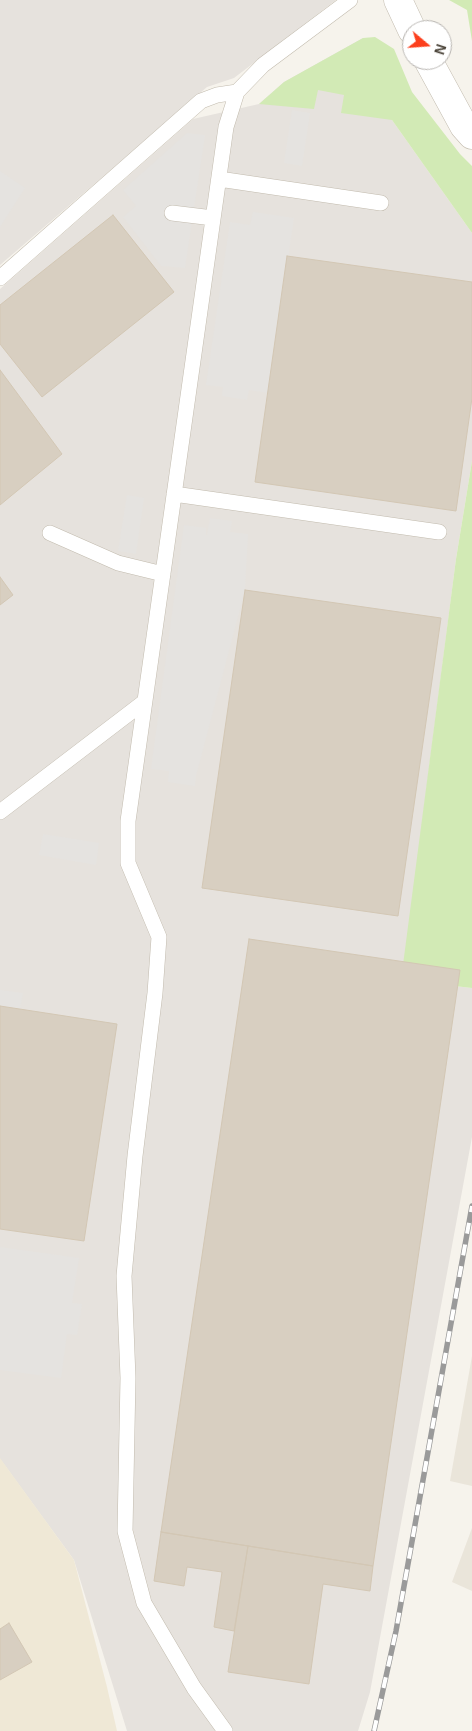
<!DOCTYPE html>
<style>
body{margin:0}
#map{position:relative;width:472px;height:1731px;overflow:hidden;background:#f6f3ec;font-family:Helvetica,sans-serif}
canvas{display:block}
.north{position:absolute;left:402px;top:20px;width:50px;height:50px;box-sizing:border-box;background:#fff;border:1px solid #b7b4b0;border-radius:50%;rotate:108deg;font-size:14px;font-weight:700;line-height:20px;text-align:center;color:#4b4439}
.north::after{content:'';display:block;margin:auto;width:18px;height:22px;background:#fc3f1d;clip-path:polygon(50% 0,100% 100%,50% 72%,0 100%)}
</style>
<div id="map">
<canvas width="472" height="1731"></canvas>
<div class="north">N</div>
</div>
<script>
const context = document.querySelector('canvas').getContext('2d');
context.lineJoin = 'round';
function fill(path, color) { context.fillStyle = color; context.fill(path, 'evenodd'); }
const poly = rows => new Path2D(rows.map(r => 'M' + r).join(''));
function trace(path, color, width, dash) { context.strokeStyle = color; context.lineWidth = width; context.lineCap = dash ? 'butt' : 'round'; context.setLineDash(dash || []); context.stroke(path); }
fill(poly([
 [472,1356,472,1486,450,1481],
 [472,1528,472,1591,452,1582]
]), '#eae5da');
fill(poly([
 [0,0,336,0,234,78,207,87,0,265],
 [363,38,392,120,472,233,472,461,456,559,402,980,472,988,472,1137,370,1692,358,1731,127,1731,74,1560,0,1459,0,289,193,119,259,104,284,82]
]), '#e6e2dd');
fill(poly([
 [0,1458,74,1560,107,1687,117,1731,0,1731]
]), '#efe8d6');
fill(poly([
 [449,0,472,0,472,41,467,10],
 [375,37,394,49,412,92,460,154,472,166,472,233,392,120,341,113,344,95,318,90,314,109,259,104,284,82,363,38],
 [472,461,472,988,401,980,456,559]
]), '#d2eab5');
fill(poly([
 [292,110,310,113,302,166,284,163],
 [187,133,205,135,185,268,161,266,123,217,136,206,123,190],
 [0,171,25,188,0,227],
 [253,212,294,218,268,393,249,390,247,400,222,396,223,387,206,385,230,222,250,225],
 [127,495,144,498,136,554,118,551],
 [210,518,232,521,230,532,248,534,245,590,196,776,195,786,168,782,169,771,151,769,184,525,206,528,206,535,207,535],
 [43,834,99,843,96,865,39,855],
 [0,990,23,993,20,1009,0,1006],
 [0,1247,79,1258,72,1303,82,1304,77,1335,67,1334,61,1378,0,1370]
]), '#e5e3e0');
const building = poly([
 [113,215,174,292,42,397,0,344,0,305,113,215],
 [287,256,472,282,472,398,456,511,255,482,287,256],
 [0,370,62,454,0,505,0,370],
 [0,577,13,595,0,605,0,577],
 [245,590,441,618,398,916,202,888,245,590],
 [249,939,460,970,373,1566,161,1532,249,939],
 [0,1006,117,1024,84,1241,0,1229,0,1006],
 [161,1532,248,1546,234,1631,214,1627,222,1572,187,1567,184,1586,154,1581,161,1532],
 [248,1546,373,1566,370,1591,323,1584,309,1684,228,1672,248,1546],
 [9,1623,32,1662,0,1680,0,1629,9,1623]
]);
fill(building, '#d8cfc1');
trace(building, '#d3c7b4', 1);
const service = poly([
 [219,179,381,203],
 [172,213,213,218],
 [0,278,201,101,217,95,237,92],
 [174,494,439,532],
 [50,533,118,563,163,574],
 [0,812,144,702],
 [225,1731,194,1688,144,1603,125,1531,128,1378,124,1276,135,1156,155,993,159,937,128,863,128,821,226,127,237,92,263,65,350,0]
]);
const tertiary = poly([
 [398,0,412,30],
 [428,60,464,126,472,135]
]);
trace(service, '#c2bbae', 16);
trace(tertiary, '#c2bbae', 29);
trace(service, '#fff', 15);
trace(tertiary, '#fff', 28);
const rail = poly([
 [374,1731,396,1631,472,1206]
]);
trace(rail, '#9a9a9a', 5.5);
trace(rail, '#fff', 4, [11]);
</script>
